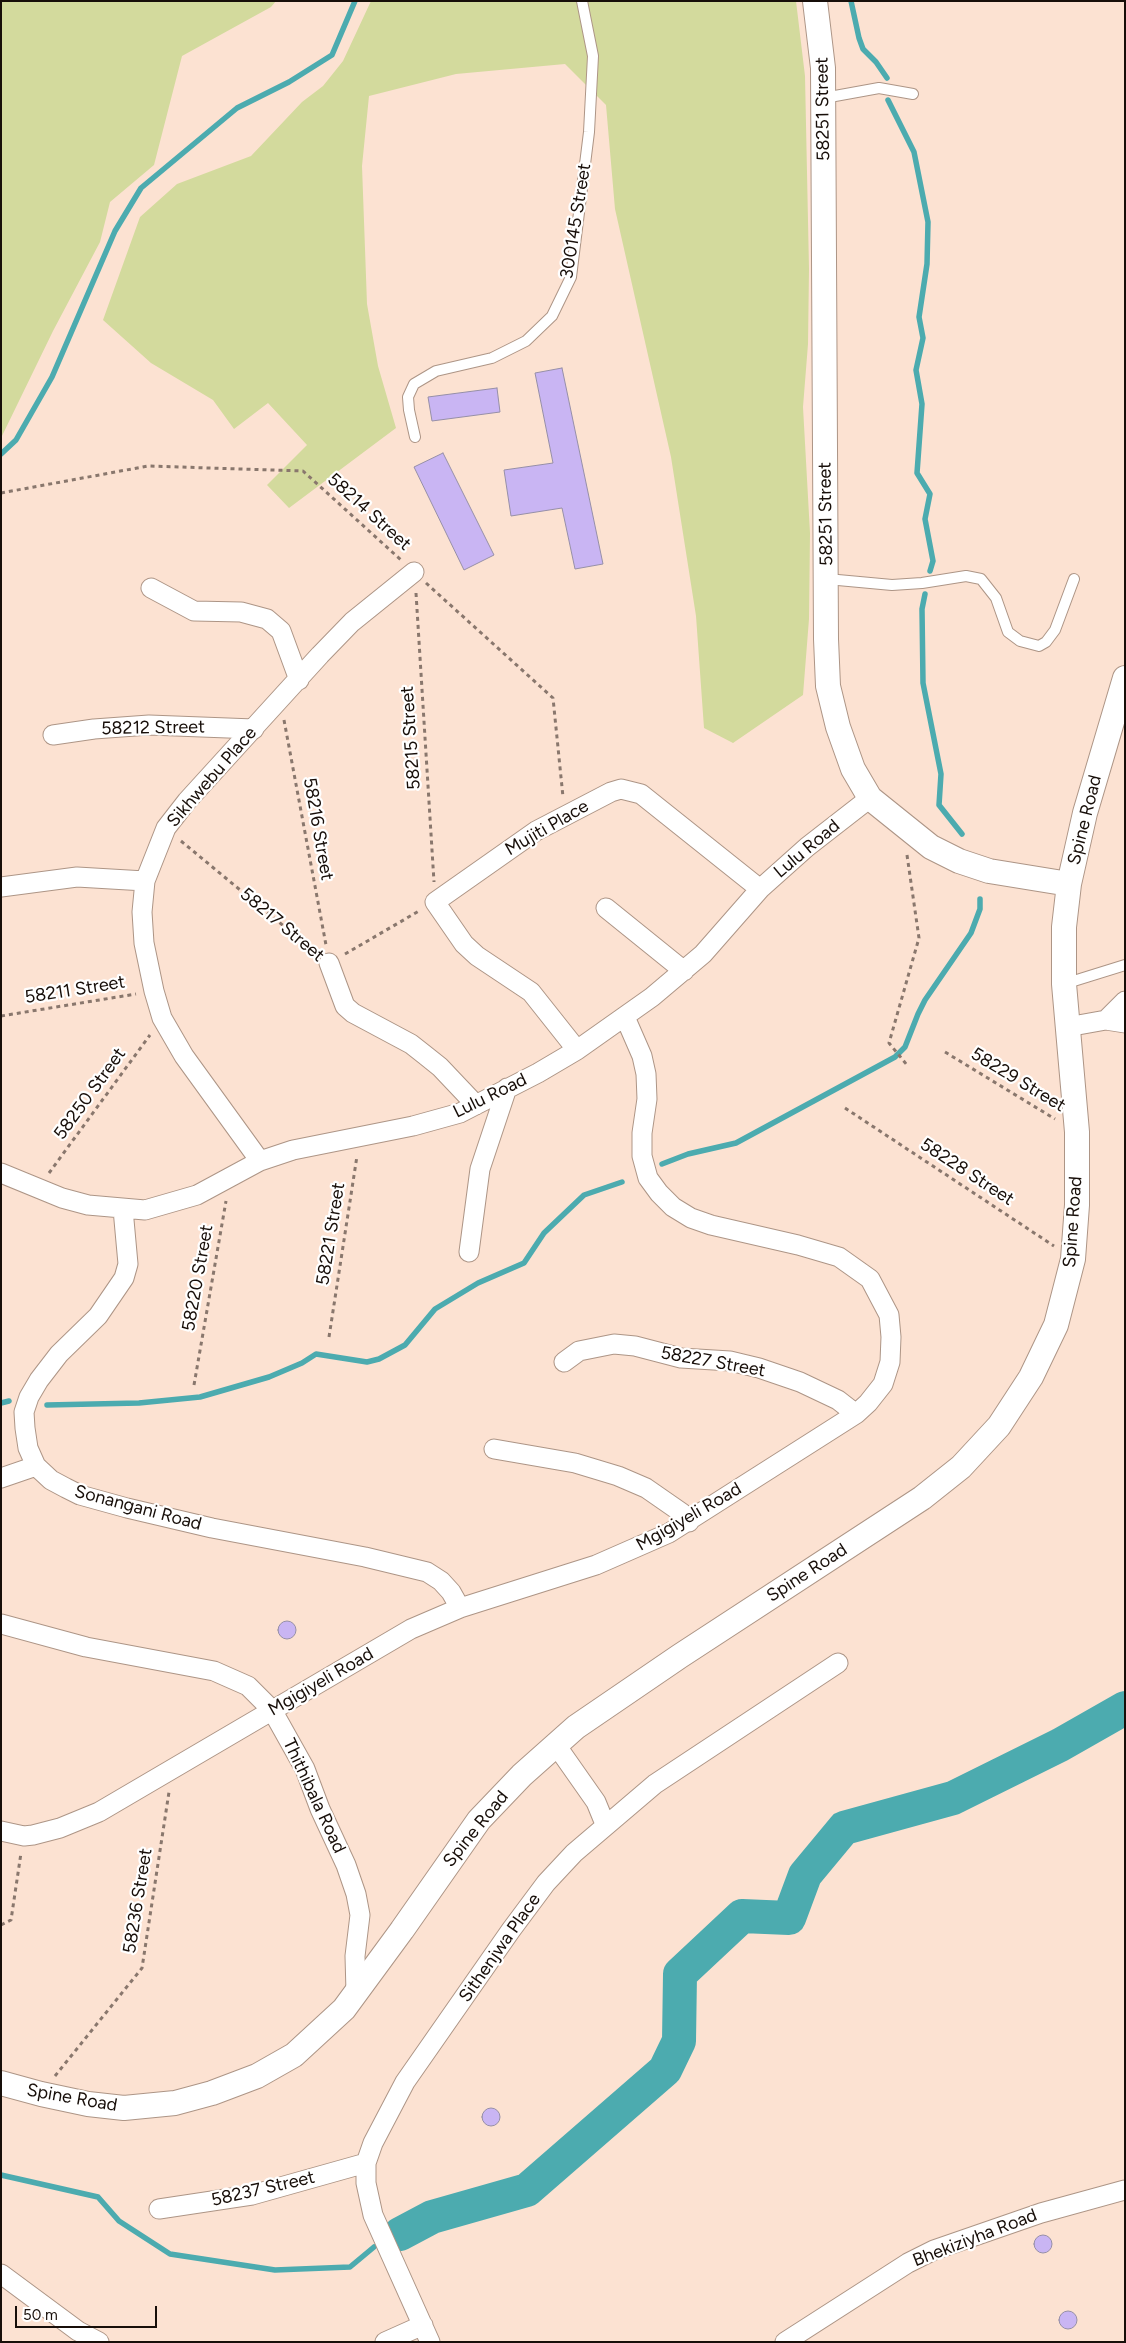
<!DOCTYPE html>
<style>
body{margin:0}
#map{position:relative;width:1126px;height:2343px;overflow:hidden;background:#fce2d2;font-family:Figtree,sans-serif}
canvas{display:block}
.frame{position:absolute;inset:0;border:2px solid #170e09;pointer-events:none}
.scale{position:absolute;left:15px;top:2306px;width:142px;height:22px;box-sizing:border-box;border:2px solid #170e09;border-top:0;padding-left:6px;font-size:15px;line-height:18px;white-space:nowrap;color:#170e09;-webkit-text-stroke:4px #fff;paint-order:stroke}
</style>
<div id="map">
<canvas width="1126" height="2343"></canvas>
<div class="frame"></div>
<div class="scale">50 m</div>
</div>
<script>
const context = document.querySelector('canvas').getContext('2d');
context.lineJoin = 'round';
function fill(path, color) { context.fillStyle = color; context.fill(path, 'evenodd'); }
const poly = rows => new Path2D(rows.map(r => 'M' + r).join(''));
function trace(path, color, width, dash) { context.strokeStyle = color; context.lineWidth = width; context.lineCap = dash ? 'butt' : 'round'; context.setLineDash(dash || []); context.stroke(path); }
function write(font, color, halo, rows, align = 'center') {
  context.font = font + ' Figtree,sans-serif'; context.lineWidth = 4.5; context.setLineDash([]); context.textBaseline = 'middle'; context.strokeStyle = halo; context.fillStyle = color; for (const [text, x, y, turn = 0] of rows) {
    context.save(); context.translate(x, y); context.rotate((+turn || 0) * Math.PI / 180); context.textAlign = isNaN(turn) ? turn : align; if (halo) context.strokeText(text, 0, 0); context.fillText(text, 0, 0); context.restore();
  }
}
fill(poly([
 [1,1,276,1,271,7,182,56,154,165,110,202,100,242,53,331,1,438],
 [371,1,796,1,805,76,809,269,808,344,803,407,810,533,809,619,803,695,733,743,704,728,696,616,671,457,615,209,606,105,565,64,456,74,369,96,362,166,367,304,378,366,396,428,289,508,267,485,307,445,268,403,234,429,213,400,151,363,103,320,140,217,177,184,251,156,302,102,323,86,343,61]
]), '#d3da9d');
trace(poly([
 [851,1,859,38,863,49,876,62,887,78],
 [888,100,914,152,928,222,927,264,919,317,923,338,916,370,922,404,917,473,930,494,925,519,933,561,930,571],
 [1,454,16,440,52,377,115,231,141,188,237,108,289,82,332,55,355,1],
 [925,594,922,609,923,683,941,774,939,805,962,834],
 [662,1164,688,1154,736,1143,895,1057,905,1047,918,1014,925,1000,971,933,980,909,980,899],
 [1,1403,9,1401],
 [47,1405,139,1403,200,1397,269,1377,302,1363,316,1354,367,1362,379,1359,405,1345,435,1309,478,1283,524,1263,544,1233,584,1195,622,1182],
 [1,2175,98,2197,119,2221,170,2254,275,2270,350,2267,374,2247]
]), '#4cabaf', 5.5);
trace(poly([
 [400,2234,432,2217,527,2190,665,2070,679,2041,680,1974,742,1916,789,1918,805,1875,844,1828,953,1798,1060,1745,1125,1708]
]), '#4cabaf', 34);
const building = poly([
 [562,368,603,564,575,569,562,508,511,516,504,470,553,463,535,373,562,368],
 [497,388,500,412,432,421,428,397,497,388],
 [443,453,494,555,464,570,414,467,443,453],
 '278 1630a9 9 0 1 1 18 0a9 9 0 1 1-18 0Z',
 '482 2117a9 9 0 1 1 18 0a9 9 0 1 1-18 0Z',
 '1034 2244a9 9 0 1 1 18 0a9 9 0 1 1-18 0Z',
 '1059 2320a9 9 0 1 1 18 0a9 9 0 1 1-18 0Z'
]);
fill(building, '#c9b5f3');
trace(building, '#968fa7', 1);
const service = poly([
 [824,98,879,88,913,94],
 [415,437,409,410,408,397,414,384,436,371,492,358,526,341,552,316,571,277,589,132,593,56,582,1],
 [827,579,892,585,922,583,966,576,981,579,996,598,1008,632,1020,641,1039,646,1046,642,1055,630,1074,579],
 [1064,984,1125,965]
]);
const minor = poly([
 [151,588,194,611,241,612,267,619,281,631,299,680],
 [53,735,94,729,149,725,254,729],
 [1,887,77,877,145,881],
 [606,908,684,971],
 [329,963,345,1006,353,1013,411,1044,425,1055,440,1067,476,1105],
 [1106,1020,1125,1001],
 [1067,1027,1106,1020,1125,1023],
 [577,1050,531,992,477,956,464,944,435,902,536,831,611,792,621,789,641,794,760,889],
 [260,1161,184,1056,162,1018,154,991,144,943,142,912,145,881,166,828,187,801,320,655,352,622,414,572],
 [1,1173,62,1198,88,1205,145,1210,197,1195,260,1161,293,1150,413,1126,460,1113,538,1073,577,1050,652,997,703,954,760,889,807,847,870,798],
 [123,1209,128,1264,124,1278,98,1316,59,1354,39,1380,29,1397,24,1412,25,1428,28,1448,36,1466,51,1480,66,1488,80,1495,127,1508,212,1528,365,1557,427,1572,441,1581,451,1592,460,1608],
 [469,1252,480,1169,507,1088],
 [564,1362,579,1351,614,1344,635,1346,681,1358,730,1361,759,1368,800,1382,838,1400,856,1414],
 [494,1449,575,1463,618,1476,646,1488,682,1513,689,1522],
 [1,1478,36,1466],
 [1,1624,86,1647,214,1671,248,1686,272,1710,305,1769,320,1809,346,1865,356,1894,360,1915,355,1956,356,1992],
 [556,1745,596,1802,605,1824],
 [1,1831,24,1836,33,1835,60,1828,99,1812,411,1629,460,1608,596,1565,669,1533,856,1414,868,1403,883,1384,890,1362,891,1337,889,1315,870,1279,839,1257,798,1245,711,1225,691,1218,673,1207,659,1193,648,1178,642,1156,642,1133,647,1099,646,1074,642,1056,625,1017],
 [159,2209,252,2195,366,2163],
 [1,2274,78,2331,99,2342],
 [385,2342,423,2325],
 [430,2342,373,2215,366,2183,366,2163,373,2143,405,2082,511,1930,546,1883,574,1853,655,1784,838,1663],
 [785,2342,908,2263,934,2250,1041,2213,1125,2190]
]);
const tertiary = poly([
 [815,1,823,68,826,639,828,686,838,727,853,769,870,798,931,847,959,861,989,871,1069,884],
 [1,2083,41,2094,88,2104,124,2108,175,2103,212,2093,257,2076,294,2055,344,2009,402,1930,479,1820,522,1775,576,1727,680,1656,922,1498,961,1467,999,1426,1031,1377,1056,1325,1073,1259,1077,1205,1077,1132,1064,984,1064,927,1069,884,1085,813,1125,678]
]);
trace(service, '#ad9586', 12);
trace(minor, '#ad9586', 21);
trace(tertiary, '#ad9586', 26);
trace(poly([
 [1,493,148,466,303,471,401,560],
 [426,583,553,698,563,797],
 [416,593,434,882],
 [284,720,326,945],
 [181,841,315,952],
 [907,855,919,938,889,1043,907,1065],
 [345,954,419,911],
 [1,1016,136,994],
 [945,1052,1055,1119],
 [845,1108,1054,1246],
 [49,1173,150,1035],
 [329,1337,357,1156],
 [194,1385,226,1201],
 [1,1925,11,1920,21,1853],
 [55,2076,142,1968,169,1792]
]), '#89776d', 3, [4, 4]);
trace(service, '#fff', 10);
trace(minor, '#fff', 19);
trace(tertiary, '#fff', 24);
write('18px', '#170e09', '#fff', [
 ["58251 Street",823,109,-91],
 ["300145 Street",576,221,-81],
 ["58214 Street",369,512,42],
 ["58251 Street",826,514,-91],
 ["58212 Street",153,728,-1],
 ["58215 Street",411,738,-94],
 ["Sikhwebu Place",212,777,-49],
 ["Spine Road",1085,820,-76],
 ["Mujiti Place",547,828,-30],
 ["58216 Street",318,829,80],
 ["Lulu Road",807,849,-40],
 ["58217 Street",282,925,40],
 ["58211 Street",75,990,-9],
 ["58229 Street",1018,1080,31],
 ["58250 Street",90,1094,-54],
 ["Lulu Road",490,1096,-26],
 ["58228 Street",967,1172,33],
 ["Spine Road",1073,1222,-86],
 ["58221 Street",331,1234,-81],
 ["58220 Street",198,1278,-80],
 ["58227 Street",713,1362,10],
 ["Sonangani Road",138,1508,15],
 ["Mgigiyeli Road",689,1517,-30],
 ["Spine Road",807,1573,-33],
 ["Mgigiyeli Road",321,1682,-30],
 ["Thithibala Road",314,1796,65],
 ["Spine Road",476,1829,-51],
 ["58236 Street",138,1901,-81],
 ["Sithenjwa Place",500,1948,-55],
 ["Spine Road",72,2098,10],
 ["58237 Street",263,2189,-13],
 ["Bhekiziyha Road",975,2238,-21]
]);
</script>
